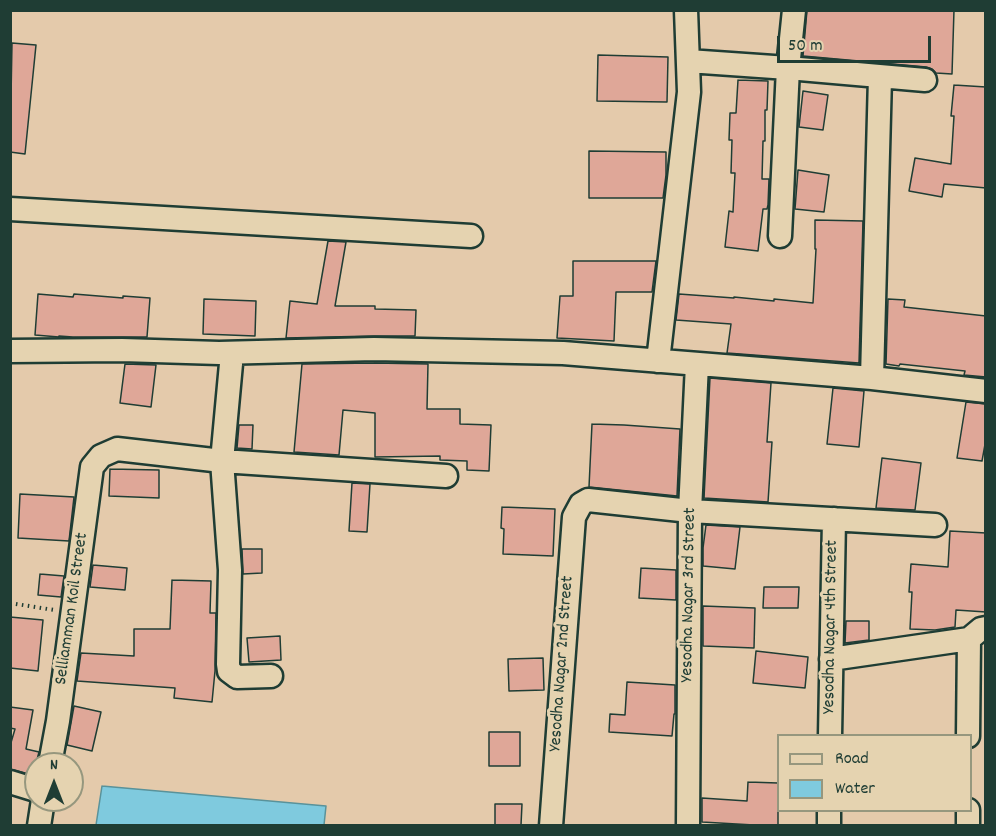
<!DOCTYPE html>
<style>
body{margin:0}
#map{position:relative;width:996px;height:836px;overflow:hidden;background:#e4caab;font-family:Dekko,sans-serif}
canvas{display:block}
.frame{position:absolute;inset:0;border:12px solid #1f3d34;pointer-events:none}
.legend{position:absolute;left:777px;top:734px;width:195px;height:78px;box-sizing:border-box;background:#e5d3b0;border:2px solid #96977e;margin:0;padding:8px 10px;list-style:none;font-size:18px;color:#1f3d34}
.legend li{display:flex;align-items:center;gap:12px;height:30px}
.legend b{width:30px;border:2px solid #96977e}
.north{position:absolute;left:24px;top:752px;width:60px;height:60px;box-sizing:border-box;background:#e5d3b0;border:2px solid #96977e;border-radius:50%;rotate:0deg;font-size:16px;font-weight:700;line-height:24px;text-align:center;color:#1f3d34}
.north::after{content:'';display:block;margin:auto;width:21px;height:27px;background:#1f3d34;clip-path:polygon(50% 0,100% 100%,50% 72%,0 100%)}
.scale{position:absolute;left:777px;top:36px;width:154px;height:27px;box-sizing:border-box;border:3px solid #1f3d34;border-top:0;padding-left:8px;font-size:18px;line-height:21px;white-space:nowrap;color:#1f3d34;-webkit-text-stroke:4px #e5d3b0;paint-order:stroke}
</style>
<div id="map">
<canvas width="996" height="836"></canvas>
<div class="frame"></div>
<ul class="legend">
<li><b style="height:8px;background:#e5d3b0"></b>Road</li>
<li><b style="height:16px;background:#7fcade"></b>Water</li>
</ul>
<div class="north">N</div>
<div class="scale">50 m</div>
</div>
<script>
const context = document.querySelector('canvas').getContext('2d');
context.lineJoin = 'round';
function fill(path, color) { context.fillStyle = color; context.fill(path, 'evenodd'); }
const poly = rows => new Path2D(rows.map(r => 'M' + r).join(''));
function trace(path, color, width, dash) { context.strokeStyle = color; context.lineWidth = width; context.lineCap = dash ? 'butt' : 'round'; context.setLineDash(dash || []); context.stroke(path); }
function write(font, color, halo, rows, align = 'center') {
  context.font = font + ' Dekko,sans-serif'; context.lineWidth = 6; context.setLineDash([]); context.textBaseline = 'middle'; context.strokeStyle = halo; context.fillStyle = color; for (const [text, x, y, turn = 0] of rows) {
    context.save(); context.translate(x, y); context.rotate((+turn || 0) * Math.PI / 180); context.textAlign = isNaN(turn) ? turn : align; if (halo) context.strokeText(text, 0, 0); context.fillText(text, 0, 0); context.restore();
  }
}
const water = poly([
 [102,786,326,806,324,825,96,825,102,786]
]);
fill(water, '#7fcade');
trace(water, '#59929a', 1.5);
const building = poly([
 [807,10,954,10,952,74,936,73,932,69,926,67,803,56,807,10],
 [12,43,36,45,25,154,10,152,12,43],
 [598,55,668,57,667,102,597,101,598,55],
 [738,80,768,81,767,110,765,110,765,141,763,141,762,179,769,179,768,205,767,209,763,209,758,251,725,247,729,211,733,212,735,173,731,173,732,140,729,140,730,113,736,113,738,80],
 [954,85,986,87,986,188,944,184,942,197,909,191,915,158,951,164,954,116,951,116,954,85],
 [803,91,828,95,823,130,799,127,803,91],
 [589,151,666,152,666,175,663,198,589,198,589,151],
 [798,170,829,175,824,212,795,209,798,170],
 [815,220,863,221,859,363,727,353,731,324,676,320,679,294,734,298,734,297,774,301,774,299,813,303,816,249,815,249,815,220],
 [328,241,346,242,335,306,375,306,375,309,416,310,415,336,374,336,286,338,290,301,317,304,328,241],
 [573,261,656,261,652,292,616,292,614,341,557,338,560,296,573,296,573,261],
 [38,294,73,297,74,294,123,298,123,296,150,298,147,337,73,337,59,336,59,337,35,335,38,294],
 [204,299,256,301,255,336,203,334,204,299],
 [888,299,905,300,904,307,986,316,986,377,964,375,965,371,900,364,899,366,886,364,888,299],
 [374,363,428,364,427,409,460,409,460,424,491,425,489,471,467,470,467,461,440,460,440,456,375,457,375,413,343,410,339,455,294,452,302,364,374,363],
 [125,364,156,365,151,407,120,403,125,364],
 [710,378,771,383,767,442,772,442,768,502,704,498,710,378],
 [833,388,864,391,859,447,827,444,833,388],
 [966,402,986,404,986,439,982,461,957,458,966,402],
 [592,424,624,425,680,429,677,496,589,487,592,424],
 [239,425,253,425,252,449,237,448,239,425],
 [882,458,921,463,915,510,876,508,882,458],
 [110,469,159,470,159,498,109,496,110,469],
 [352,483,370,484,367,532,349,531,352,483],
 [20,494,74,497,69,541,18,538,20,494],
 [502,507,555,509,553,556,503,554,504,529,501,528,502,507],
 [706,525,740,527,735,569,703,566,703,548,706,525],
 [950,531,986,533,986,612,956,610,955,627,935,630,910,629,912,592,909,592,911,564,948,567,950,531],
 [242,549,262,549,262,573,243,574,242,549],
 [93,565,127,568,125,590,90,587,93,565],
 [641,568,676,570,676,600,639,598,641,568],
 [40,574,64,576,61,597,38,595,40,574],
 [172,580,211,581,210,613,216,613,215,671,212,702,174,698,175,688,77,681,81,653,134,656,134,629,170,629,172,580],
 [764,587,799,587,798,608,763,608,764,587],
 [703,606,755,608,754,648,703,646,703,606],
 [10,617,43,620,38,671,10,668,10,617],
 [846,621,869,621,869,640,845,643,846,621],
 [280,636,281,660,249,662,247,638,280,636],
 [756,651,808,657,805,688,753,683,756,651],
 [543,658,544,690,509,691,508,659,543,658],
 [627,682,675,685,675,714,674,714,672,736,609,732,610,714,625,715,627,682],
 [74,706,101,712,92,751,67,745,74,706],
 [10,707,33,710,26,749,39,752,36,764,36,776,10,769,10,746,15,729,10,728,10,707],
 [489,732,520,732,520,766,489,766,489,732],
 [748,782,778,783,778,825,754,825,702,822,702,798,747,801,748,782],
 [495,804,522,804,521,825,495,825,495,804]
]);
fill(building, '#dfa798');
trace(building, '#1f3d34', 1.5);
const minor = poly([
 [688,61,788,68,925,80],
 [10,209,471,236],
 [780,236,788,68,794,10],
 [10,351,122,350,219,353,374,349,563,353,872,378,986,391],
 [232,353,222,461,230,570,228,664,229,671,237,677,271,676],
 [658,361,689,92,686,10],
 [872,378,880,77],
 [831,659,969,639,981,629,986,628],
 [830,736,834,519],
 [968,736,969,639],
 [50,764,58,721,92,467,101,456,117,449,222,461,446,476],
 [10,782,36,790],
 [39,826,43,800],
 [551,826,574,517,581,504,588,500,690,511,935,525],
 [688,826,690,511,697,364],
 [829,826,829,810],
 [968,826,968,810]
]);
trace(minor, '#1f3d34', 27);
trace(poly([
 [10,603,54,610]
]), '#1f3d34', 4, [1.5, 4.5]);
trace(minor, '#e5d3b0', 22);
write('18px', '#1f3d34', '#e5d3b0', [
 ["Yesodha Nagar 3rd Street",690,595,-89],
 ["Selliamman Koil Street",73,609,-82],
 ["Yesodha Nagar 4th Street",832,627,-89],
 ["Yesodha Nagar 2nd Street",563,664,-86]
]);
</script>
